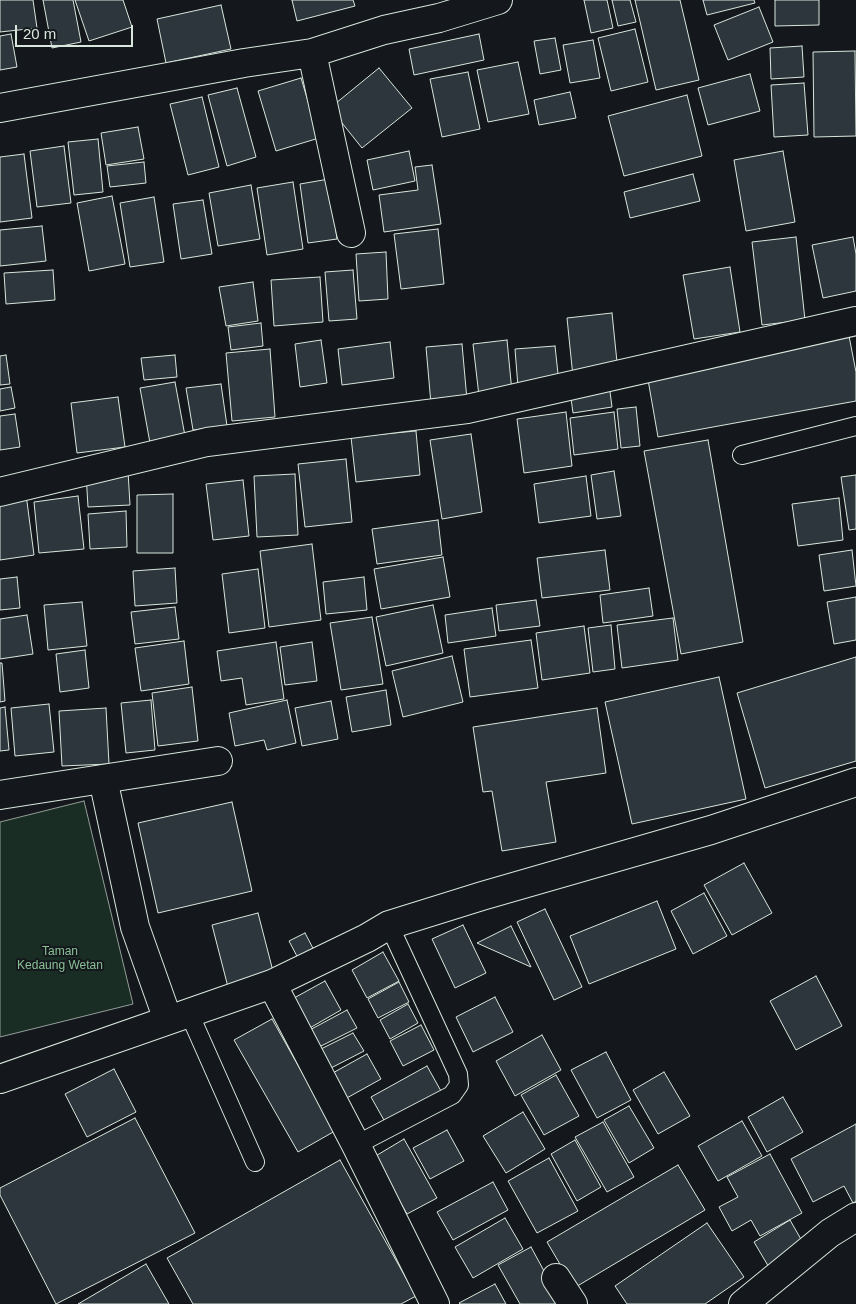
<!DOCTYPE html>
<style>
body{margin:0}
#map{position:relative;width:856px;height:1304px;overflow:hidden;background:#14181c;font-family:Helvetica,sans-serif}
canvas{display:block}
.scale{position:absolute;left:15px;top:25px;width:118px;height:22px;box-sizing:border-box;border:2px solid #d8e6dc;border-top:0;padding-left:6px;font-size:15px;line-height:18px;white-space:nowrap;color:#d8e6dc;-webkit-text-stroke:4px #14181c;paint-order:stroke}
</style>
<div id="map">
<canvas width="856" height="1304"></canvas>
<div class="scale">20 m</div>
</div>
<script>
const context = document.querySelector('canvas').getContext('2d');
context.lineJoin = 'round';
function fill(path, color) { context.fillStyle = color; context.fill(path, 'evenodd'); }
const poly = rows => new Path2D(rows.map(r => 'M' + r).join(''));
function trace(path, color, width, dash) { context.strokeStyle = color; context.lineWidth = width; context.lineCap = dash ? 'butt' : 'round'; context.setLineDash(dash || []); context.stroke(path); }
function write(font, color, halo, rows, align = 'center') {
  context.font = font + ' Helvetica,sans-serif'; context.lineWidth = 4; context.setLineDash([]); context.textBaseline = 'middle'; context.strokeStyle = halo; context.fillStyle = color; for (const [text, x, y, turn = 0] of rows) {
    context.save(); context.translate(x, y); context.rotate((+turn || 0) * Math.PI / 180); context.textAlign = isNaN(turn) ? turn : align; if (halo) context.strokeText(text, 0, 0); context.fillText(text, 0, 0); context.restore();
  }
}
const green = poly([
 [84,801,133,1004,0,1037,0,822,84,801]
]);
fill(green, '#1a2d24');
trace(green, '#939e99', 1);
const building = poly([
 [0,0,33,0,37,28,0,32,0,0],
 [43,0,73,0,81,42,52,48,43,0],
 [75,0,123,0,132,27,89,41,75,0],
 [292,0,353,0,355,6,297,21,292,0],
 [584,0,607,0,613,28,591,33,584,0],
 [612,0,630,0,636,22,618,26,612,0],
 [635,0,680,0,699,80,656,90,635,0],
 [703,0,754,0,755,3,707,15,703,0],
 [775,0,819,0,819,25,775,26,775,0],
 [221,5,231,49,166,63,157,19,221,5],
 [759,7,773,42,728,60,714,25,759,7],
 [635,29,648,82,611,91,598,38,635,29],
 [11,34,17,67,0,70,0,36,11,34],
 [479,34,484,60,414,75,409,49,479,34],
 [555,38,561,70,540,74,534,41,555,38],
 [593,40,600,78,570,83,563,45,593,40],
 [802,46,804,77,771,79,770,48,802,46],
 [855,51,856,136,814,137,813,52,855,51],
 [518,62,529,114,488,122,477,70,518,62],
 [379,68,412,108,362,148,330,108,379,68],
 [468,72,480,129,442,137,430,79,468,72],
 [750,74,760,111,708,125,698,88,750,74],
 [301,78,319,138,276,151,258,91,301,78],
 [804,83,808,135,774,137,771,85,804,83],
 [237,88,256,157,227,166,208,95,237,88],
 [570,92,576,118,539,125,534,100,570,92],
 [687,95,702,156,624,176,608,116,687,95],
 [202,97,219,167,188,175,170,104,202,97],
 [138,127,144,159,106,165,101,133,138,127],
 [98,139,103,192,74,195,68,142,98,139],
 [64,146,71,203,37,207,30,151,64,146],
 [409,151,415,181,373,190,367,160,409,151],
 [783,151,795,222,746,231,734,160,783,151],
 [24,154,32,218,0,222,0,157,24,154],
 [144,162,146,183,110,187,107,166,144,162],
 [432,165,441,224,384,232,379,195,418,190,415,167,432,165],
 [693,174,700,201,630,218,624,192,693,174],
 [329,179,337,239,308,243,300,184,329,179],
 [293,182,303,249,267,255,257,188,293,182],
 [251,185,260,239,218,246,209,193,251,185],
 [112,196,125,264,89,271,77,203,112,196],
 [154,197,164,262,130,267,120,203,154,197],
 [203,200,212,254,181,259,173,204,203,200],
 [42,226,46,261,0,266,0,230,42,226],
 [438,229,444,284,401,289,394,234,438,229],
 [796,237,805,320,762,325,752,242,796,237],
 [853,237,856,254,856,291,823,298,812,245,853,237],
 [386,252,388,299,359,301,356,254,386,252],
 [730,267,740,332,694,339,683,275,730,267],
 [53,270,55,300,6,304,4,273,53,270],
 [353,270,357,319,329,321,325,272,353,270],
 [320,277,323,322,274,326,271,280,320,277],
 [253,282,258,321,226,326,219,287,253,282],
 [612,313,618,372,573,377,567,318,612,313],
 [261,323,263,346,231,350,228,327,261,323],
 [849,336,856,372,856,401,658,437,647,374,849,336],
 [321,340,327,383,300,387,295,344,321,340],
 [507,340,512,392,479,396,473,344,507,340],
 [390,342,394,378,342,385,338,349,390,342],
 [462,344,467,400,431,404,426,347,462,344],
 [555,346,559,383,518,387,515,349,555,346],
 [270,349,275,417,232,421,226,353,270,349],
 [6,355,10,384,0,385,0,356,6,355],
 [175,355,177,377,144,380,141,358,175,355],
 [175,382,185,436,150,443,140,388,175,382],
 [221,384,227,426,193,430,186,388,221,384],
 [609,384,612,407,573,413,570,391,609,384],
 [11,387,15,408,0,411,0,389,11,387],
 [118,397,125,447,77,453,71,403,118,397],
 [636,407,640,446,621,448,617,409,636,407],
 [566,412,572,466,524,473,517,419,566,412],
 [614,412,618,449,574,455,570,418,614,412],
 [15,414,20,447,0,450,0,416,15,414],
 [416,431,420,475,356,482,351,437,416,431],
 [471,434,482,512,442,519,430,440,471,434],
 [708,440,743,642,681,654,644,451,708,440],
 [346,459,352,522,305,527,298,464,346,459],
 [128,471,130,505,88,507,86,473,128,471],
 [614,471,621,516,597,519,591,475,614,471],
 [295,474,298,535,257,537,254,476,295,474],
 [856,475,856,529,849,530,841,477,856,475],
 [586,476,591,516,539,523,534,484,586,476],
 [243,480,249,536,213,540,206,484,243,480],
 [26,494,34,555,0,560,0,498,26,494],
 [173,494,173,553,137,553,137,495,173,494],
 [78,496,84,549,39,553,34,502,78,496],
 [839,498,843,540,798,546,792,504,839,498],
 [126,511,127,547,90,549,88,514,126,511],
 [438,520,442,555,377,564,372,529,438,520],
 [312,544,321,620,269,627,260,551,312,544],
 [605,550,610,590,542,598,537,558,605,550],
 [852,550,856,586,824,591,819,555,852,550],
 [443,557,450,597,381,609,374,569,443,557],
 [175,568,177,603,135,606,133,571,175,568],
 [258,569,265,628,229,633,222,574,258,569],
 [17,577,20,608,0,610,0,579,17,577],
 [364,577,367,610,326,614,323,582,364,577],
 [649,588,653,616,603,623,600,595,649,588],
 [856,597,856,640,834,644,827,602,856,597],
 [536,600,540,626,499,631,496,605,536,600],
 [82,602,87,646,48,650,44,605,82,602],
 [433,605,443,653,386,666,376,617,433,605],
 [175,607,179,639,135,644,131,612,175,607],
 [492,608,496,636,448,643,445,615,492,608],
 [27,615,33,654,0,659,0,619,27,615],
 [372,617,383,684,341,690,330,623,372,617],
 [673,618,678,660,622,668,617,625,673,618],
 [611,625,615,669,593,672,588,628,611,625],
 [584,626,590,673,542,680,536,633,584,626],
 [531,640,538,688,470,697,464,649,531,640],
 [184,641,189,684,141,691,135,648,184,641],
 [276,642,284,699,246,705,242,678,221,681,217,651,276,642],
 [312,642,317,681,285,685,280,647,312,642],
 [85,650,89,688,60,692,56,654,85,650],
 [452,656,463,702,403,717,392,671,452,656],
 [856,657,856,761,765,788,737,693,856,657],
 [0,663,2,663,5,701,0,702,0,663],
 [719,677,746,799,632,824,605,702,719,677],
 [192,687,198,741,158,746,152,693,192,687],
 [386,690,391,725,352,732,346,697,386,690],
 [151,700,155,750,126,753,121,703,151,700],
 [287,700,296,743,267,750,264,740,235,746,229,713,287,700],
 [331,701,338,739,302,746,295,708,331,701],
 [49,704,54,752,15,756,11,708,49,704],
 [5,707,9,750,0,751,0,708,5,707],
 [106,708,109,764,62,766,59,711,106,708],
 [597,708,606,773,546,782,556,842,502,851,492,791,483,792,473,727,597,708],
 [232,802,252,891,158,913,138,823,232,802],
 [744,863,772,913,732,935,704,885,744,863],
 [704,893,727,936,693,954,671,911,704,893],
 [657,901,676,949,589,984,570,936,657,901],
 [545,909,582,987,554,1000,517,922,545,909],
 [258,913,275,979,229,991,212,925,258,913],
 [463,925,486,973,455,988,432,939,463,925],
 [511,926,531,967,477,943,511,926],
 [305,933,316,954,300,962,289,941,305,933],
 [383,952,399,981,367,998,352,970,383,952],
 [816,976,842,1026,796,1050,770,1001,816,976],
 [325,981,341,1010,301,1033,285,1003,325,981],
 [399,982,409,1002,378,1018,368,999,399,982],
 [495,997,513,1032,473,1052,456,1017,495,997],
 [408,1004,418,1023,390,1039,380,1020,408,1004],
 [347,1010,357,1028,315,1049,306,1032,347,1010],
 [272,1019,335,1131,298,1152,234,1040,272,1019],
 [421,1025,434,1050,403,1066,390,1041,421,1025],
 [353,1033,364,1051,329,1069,319,1050,353,1033],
 [542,1035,561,1070,515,1096,496,1061,542,1035],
 [606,1052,631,1100,597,1118,571,1070,606,1052],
 [367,1054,381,1079,345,1099,331,1074,367,1054],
 [427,1066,441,1091,385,1122,371,1097,427,1066],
 [114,1069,136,1112,87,1137,65,1094,114,1069],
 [664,1072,690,1116,658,1134,633,1090,664,1072],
 [556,1075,579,1116,544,1135,521,1095,556,1075],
 [783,1097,803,1132,767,1152,748,1117,783,1097],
 [629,1106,654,1148,629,1163,604,1120,629,1106],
 [523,1112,545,1149,506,1173,483,1136,523,1112],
 [135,1118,195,1233,56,1304,0,1195,0,1188,135,1118],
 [742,1121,762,1156,718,1181,698,1146,742,1121],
 [603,1122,634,1177,607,1192,575,1137,603,1122],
 [856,1124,856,1201,853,1203,844,1186,813,1202,791,1159,856,1124],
 [447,1130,464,1161,430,1179,413,1148,447,1130],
 [404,1139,437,1198,407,1214,374,1157,404,1139],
 [575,1140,601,1187,577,1201,551,1154,575,1140],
 [770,1154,802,1213,760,1236,751,1220,732,1231,719,1207,738,1197,727,1177,770,1154],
 [549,1158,578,1211,537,1233,508,1181,549,1158],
 [340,1160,416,1296,401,1304,193,1304,167,1258,340,1160],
 [678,1165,705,1210,574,1288,547,1242,678,1165],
 [493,1182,508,1210,453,1240,437,1212,493,1182],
 [505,1218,523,1249,473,1278,455,1247,505,1218],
 [790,1220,806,1248,770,1269,754,1242,790,1220],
 [707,1223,744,1277,705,1304,627,1304,615,1286,707,1223],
 [531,1247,562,1304,520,1304,498,1265,531,1247],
 [146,1264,169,1304,78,1304,146,1264],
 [495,1284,506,1304,460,1304,459,1303,495,1284]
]);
fill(building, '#2c363c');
trace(building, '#d8e6dc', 1);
const service = poly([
 [742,455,856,426],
 [189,1013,255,1162],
 [356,1145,452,1095,459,1085,458,1074,389,925]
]);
const minor = poly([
 [312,53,351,233],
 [0,108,244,63,312,53,384,30,439,18,498,0],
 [0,492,207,442,467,409,856,321],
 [103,779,135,927,168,1020],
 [0,795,218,761],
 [272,984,356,1145,435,1304],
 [0,1079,272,984,367,938,389,925,482,896,711,830,856,782],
 [556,1278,573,1304],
 [743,1304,830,1233,856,1217]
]);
trace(service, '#d8e6dc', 20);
trace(minor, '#d8e6dc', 30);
trace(service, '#14181c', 18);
trace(minor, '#14181c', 28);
write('12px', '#8ac095', '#14181c', [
 ["Taman",60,952],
 ["Kedaung Wetan",60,966]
]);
</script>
